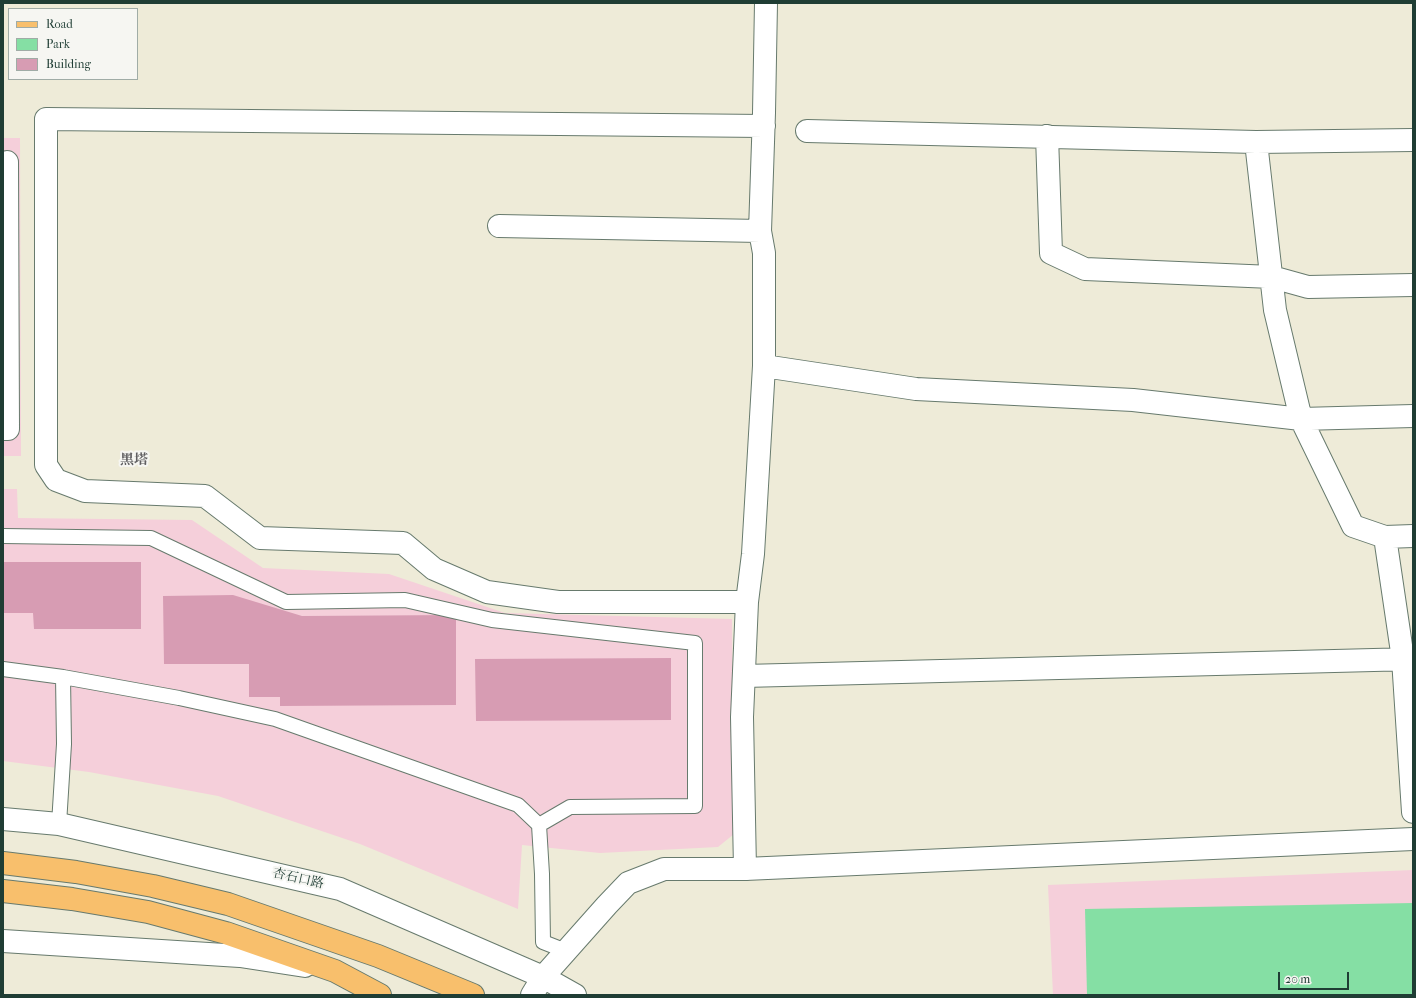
<!DOCTYPE html>
<meta charset="utf-8">
<style>
body{margin:0}
#map{position:relative;width:1416px;height:998px;overflow:hidden;background:#eeebd8;font-family:"IM FELL French Canon",serif}
canvas{display:block}
.frame{position:absolute;inset:0;border:4px solid #1f3d34;pointer-events:none}
.legend{position:absolute;left:8px;top:8px;width:130px;height:72px;box-sizing:border-box;background:#f6f6f2;border:1px solid #a0aca6;margin:0;padding:5px 7px;list-style:none;font-size:12px;color:#1f3d34}
.legend li{display:flex;align-items:center;gap:8px;height:20px}
.legend b{width:20px;border:1px solid #a0aca6}
.scale{position:absolute;left:1278px;top:972px;width:71px;height:18px;box-sizing:border-box;border:2px solid #1f3d34;border-top:0;padding-left:5px;font-size:12px;line-height:14px;white-space:nowrap;color:#1f3d34;-webkit-text-stroke:3px #f6f6f2;paint-order:stroke}
</style>
<div id="map">
<canvas width="1416" height="998"></canvas>
<div class="frame"></div>
<ul class="legend">
<li><b style="height:5px;background:#f8bf6c"></b>Road</li>
<li><b style="height:11px;background:#85dfa4"></b>Park</li>
<li><b style="height:11px;background:#d79cb3"></b>Building</li>
</ul>
<div class="scale">20 m</div>
</div>
<script>
const context = document.querySelector('canvas').getContext('2d');
context.lineJoin = 'round';
function fill(path, color) { context.fillStyle = color; context.fill(path, 'evenodd'); }
const poly = rows => new Path2D(rows.map(r => 'M' + r).join(''));
function trace(path, color, width, dash) { context.strokeStyle = color; context.lineWidth = width; context.lineCap = dash ? 'butt' : 'round'; context.setLineDash(dash || []); context.stroke(path); }
function write(font, color, halo, rows, align = 'center') {
  context.font = font + ' "IM FELL French Canon","Noto Serif SC",serif'; context.lineWidth = 4; context.setLineDash([]); context.textBaseline = 'middle'; context.strokeStyle = halo; context.fillStyle = color; for (const [text, x, y, turn = 0] of rows) {
    context.save(); context.translate(x, y); context.rotate((+turn || 0) * Math.PI / 180); context.textAlign = isNaN(turn) ? turn : align; if (halo) context.strokeText(text, 0, 0); context.fillText(text, 0, 0); context.restore();
  }
}
fill(poly([
 [3,138,20,138,21,456,3,456],
 [3,489,17,489,18,518,192,520,263,568,389,574,505,613,732,619,734,834,718,847,600,853,522,845,518,909,360,844,218,796,89,772,3,761],
 [1413,870,1413,995,1053,995,1048,885]
]), '#f5cfda');
fill(poly([
 [1413,903,1413,995,1087,995,1085,909]
]), '#85dfa4');
fill(poly([
 [3,562,141,562,141,629,34,629,33,613,3,613],
 [233,595,302,616,456,615,456,705,280,706,280,697,249,697,249,664,164,664,163,596],
 [671,658,671,720,476,721,475,659]
]), '#d79cb3');
const service = poly([
 [3,536,151,538,286,602,405,600,492,620,695,643,695,806,570,807,539,825],
 [3,669,63,677,179,698,275,719,518,805,539,825,542,874,543,942,566,951],
 [59,824,64,744,63,677]
]);
const minor = poly([
 [807,131,1256,142,1413,140],
 [1047,136,1051,253,1085,269,1272,277,1308,287,1413,285],
 [1256,142,1275,310,1301,419,1353,526,1385,537,1403,659,1413,812],
 [499,226,760,231],
 [764,366,916,389,1133,400,1301,419,1413,416],
 [3,429,8,429,7,162],
 [1385,537,1413,536],
 [747,602,558,602,487,592,434,569,403,543,260,538,205,496,85,491,56,480,46,465,46,119,764,126],
 [744,676,1413,659],
 [745,869,742,717,747,602,753,554,764,366,764,253,760,231,764,113,766,3]
]);
const tertiary = poly([
 [3,819,59,824,340,889,543,977,575,995],
 [3,941,240,956,305,966],
 [532,995,543,977,607,905,628,883,664,869,745,869,1413,839]
]);
const primary = poly([
 [3,863,76,872,153,886,228,904,378,956,473,995],
 [3,891,72,899,148,912,226,933,335,971,380,995]
]);
trace(service, '#677a6d', 16);
trace(minor, '#677a6d', 24);
trace(tertiary, '#677a6d', 24);
trace(primary, '#677a6d', 24);
trace(service, '#fff', 14);
trace(minor, '#fff', 22);
trace(tertiary, '#fff', 22);
trace(primary, '#f8bf6c', 22);
write('13px', '#1f3d34', '#f6f6f2', [
 ["杏石口路",298,879,13]
]);
write('bold 14px', '#5f5e60', '#f6f6f2', [
 ["黑塔",134,461]
]);
</script>
